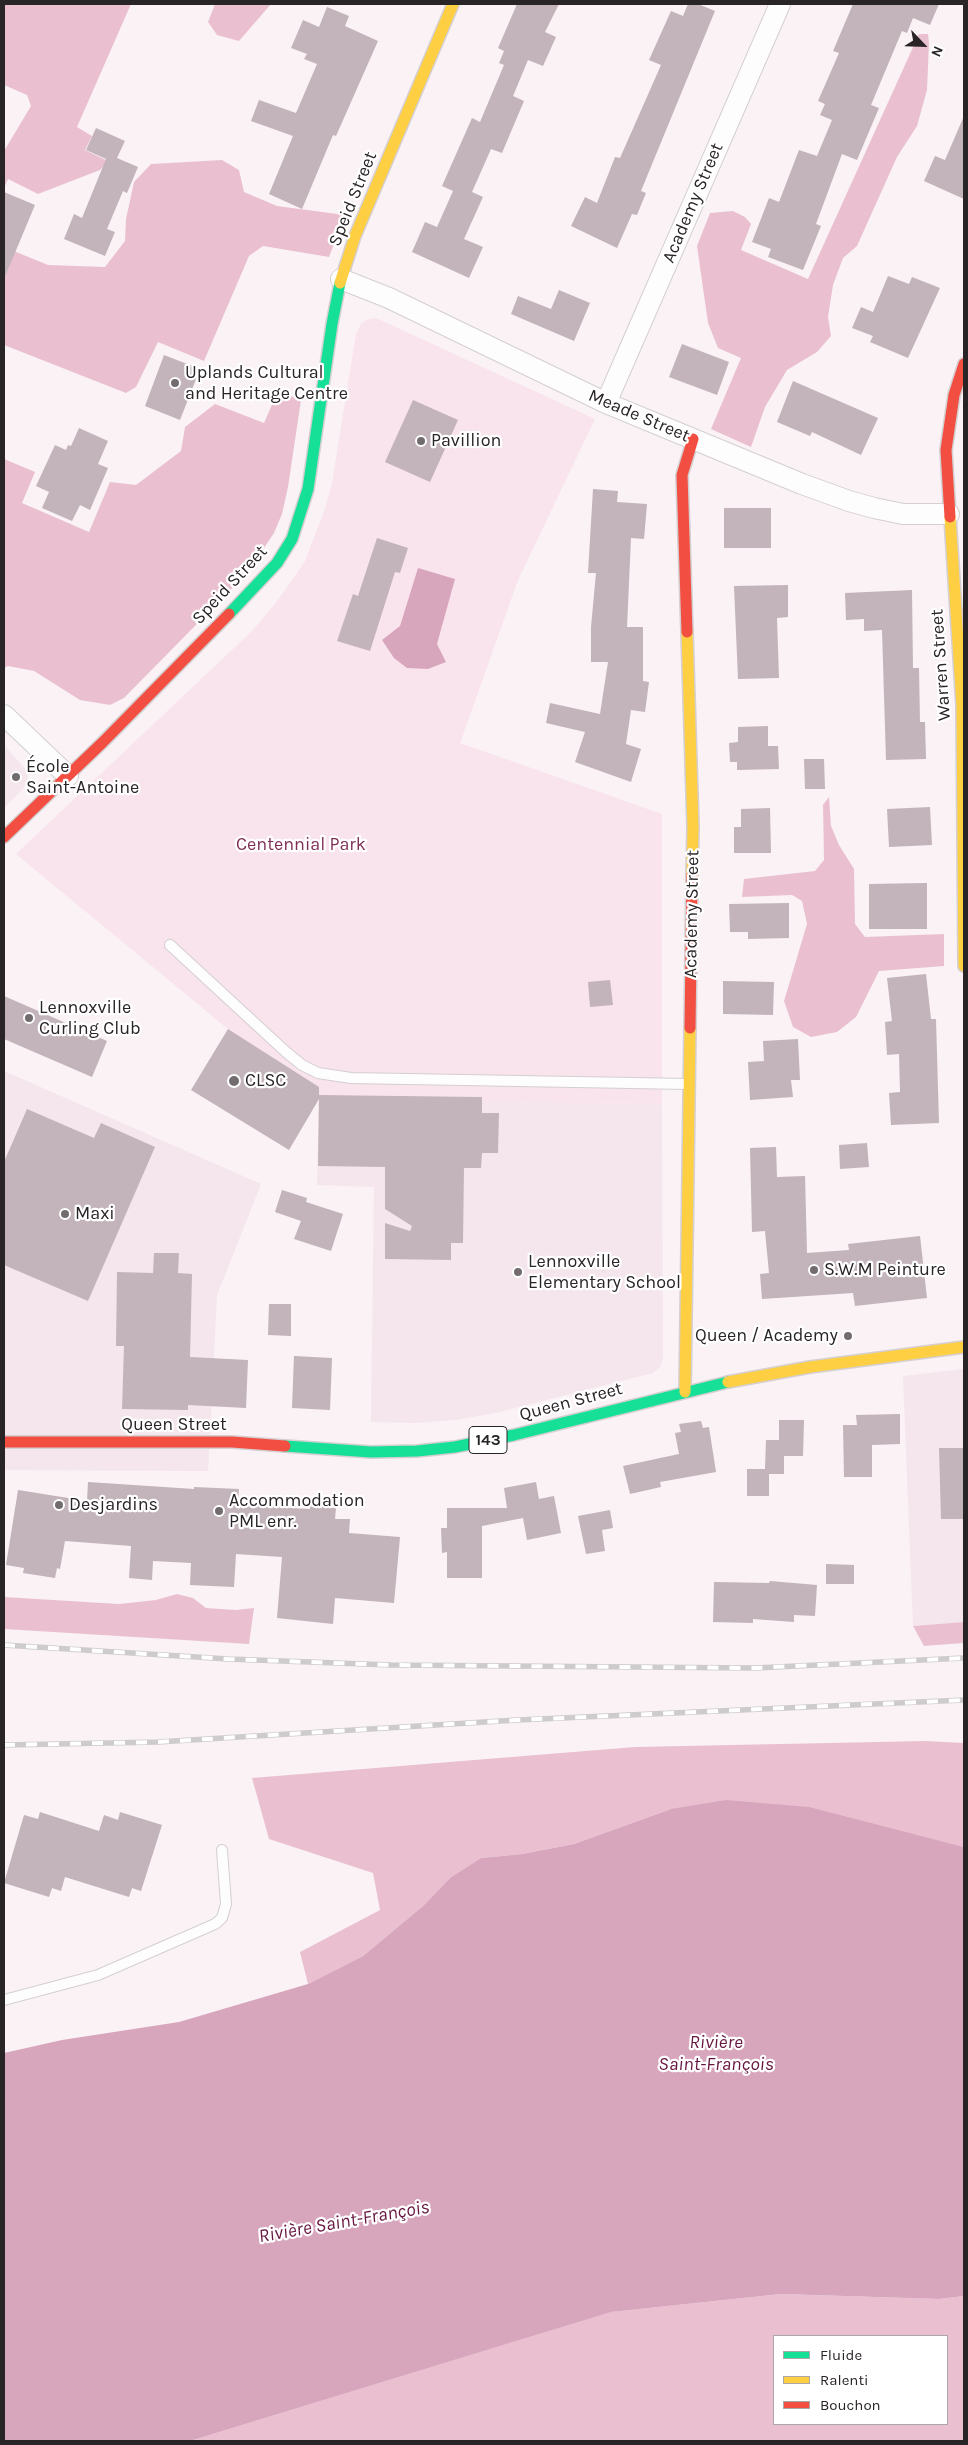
<!DOCTYPE html>
<meta charset="utf-8">
<style>
body{margin:0}
#map{position:relative;width:968px;height:2445px;overflow:hidden;background:#faf2f5;font-family:Karla,sans-serif}
canvas{display:block}
.frame{position:absolute;inset:0;border:5px solid #292426;pointer-events:none}
.legend{position:absolute;left:773px;top:2335px;width:175px;height:90px;box-sizing:border-box;background:#fff;border:1px solid #a9a7a8;margin:0;padding:6px 9px;list-style:none;font-size:15px;color:#292426}
.legend li{display:flex;align-items:center;gap:10px;height:25px}
.legend b{width:25px;border:1px solid #a9a7a8}
.north{position:absolute;left:898px;top:20px;width:50px;height:50px;-webkit-text-stroke:4px #fff;paint-order:stroke;rotate:114deg;font-size:14px;font-weight:700;line-height:20px;text-align:center;color:#292426}
.north::after{content:'';display:block;margin:auto;width:18px;height:22px;background:#292426;clip-path:polygon(50% 0,100% 100%,50% 72%,0 100%)}
</style>
<div id="map">
<canvas width="968" height="2445"></canvas>
<div class="frame"></div>
<ul class="legend">
<li><b style="height:6px;background:#16e098"></b>Fluide</li>
<li><b style="height:6px;background:#ffcf43"></b>Ralenti</li>
<li><b style="height:6px;background:#f24e42"></b>Bouchon</li>
</ul>
<div class="north">N</div>
</div>
<script>
const context = document.querySelector('canvas').getContext('2d');
context.lineJoin = 'round';
function fill(path, color) { context.fillStyle = color; context.fill(path, 'evenodd'); }
const poly = rows => new Path2D(rows.map(r => 'M' + r).join(''));
function trace(path, color, width, dash) { context.strokeStyle = color; context.lineWidth = width; context.lineCap = dash ? 'butt' : 'round'; context.setLineDash(dash || []); context.stroke(path); }
function write(font, color, halo, rows, align = 'center') {
  context.font = font + ' Karla,sans-serif'; context.lineWidth = 4.5; context.setLineDash([]); context.textBaseline = 'middle'; context.strokeStyle = halo; context.fillStyle = color; for (const [text, x, y, turn = 0] of rows) {
    context.save(); context.translate(x, y); context.rotate((+turn || 0) * Math.PI / 180); context.textAlign = isNaN(turn) ? turn : align; if (halo) context.strokeText(text, 0, 0); context.fillText(text, 0, 0); context.restore();
  }
}
fill(poly([
 [4,745,28,772,27,783,20,792,4,808],
 [4,1071,261,1184,217,1295,208,1471,4,1470],
 [319,1095,482,1097,483,1102,662,1104,663,1357,660,1367,653,1373,495,1413,455,1420,417,1423,371,1422,374,1187,317,1185],
 [964,1369,964,1622,913,1626,903,1376]
]), '#f5e5ec');
fill(poly([
 [376,318,595,419,518,580,460,743,662,814,662,1104,482,1102,482,1097,319,1095,315,1085,228,1029,16,854,252,631,275,604,295,576,305,561,325,509,332,483,356,334,361,324,368,319]
]), '#f9e3ec');
fill(poly([
 [4,4,131,4,77,127,92,136,85,150,108,161,100,170,38,194,8,179,4,188,4,151,31,106,27,95,4,85],
 [215,4,271,4,239,41,217,35,208,22],
 [919,34,928,34,929,43,927,90,917,126,897,157,857,246,843,258,833,285,828,317,831,336,817,352,787,370,765,407,751,447,711,429,741,358,718,348,708,323,697,246,710,213,733,211,745,217,751,224,741,250,808,279],
 [222,160,239,170,244,192,277,206,345,215,329,257,263,246,249,256,204,361,158,342,136,387,126,393,4,345,4,247,48,265,105,267,125,241,126,219,134,182,151,164],
 [278,391,301,400,288,487,282,514,274,533,247,573,124,698,110,705,80,700,34,671,8,666,4,668,4,459,35,472,22,503,89,532,110,482,136,485,181,451,185,427,215,404,264,423],
 [829,797,831,826,839,845,854,869,855,924,865,937,944,934,944,966,879,971,856,1017,837,1032,811,1037,793,1027,784,1001,807,924,802,901,792,895,742,897,744,879,815,871,824,860,823,805],
 [177,1594,193,1598,206,1608,236,1610,254,1608,249,1644,4,1629,4,1597,119,1604,156,1600],
 [964,1622,964,1643,924,1646,913,1626],
 [925,1741,964,1743,964,1847,899,1831,671,1809,574,1844,522,1854,481,1858,451,1877,423,1906,363,1956,308,1984,300,1952,380,1910,373,1873,269,1839,252,1778,635,1747],
 [781,2294,939,2299,964,2296,964,2441,190,2441,610,2312],
 [774,2336,947,2336,947,2424,774,2424]
]), '#eac0d1');
fill(poly([
 [418,568,455,579,437,644,446,662,428,669,407,668,394,658,382,640,400,626],
 [726,1800,809,1807,964,1847,964,2296,939,2299,781,2294,611,2312,190,2441,4,2441,4,2053,62,2040,179,2022,308,1984,363,1956,423,1906,451,1877,481,1858,522,1854,574,1844,671,1809]
]), '#d8a6bc');
fill(poly([
 [517,4,559,4,545,32,556,37,543,66,528,60,513,96,524,101,502,153,491,149,472,192,483,197,464,239,483,247,469,278,412,252,425,222,437,227,453,191,442,186,472,118,480,122,504,65,499,63,504,51,498,48],
 [688,4,698,4,715,11,641,191,646,193,637,215,632,214,617,248,571,226,585,197,597,203,615,157,620,158,661,65,649,60,671,11,683,16],
 [853,4,939,4,930,25,913,18,907,33,902,31,871,105,879,108,857,160,842,154,816,224,821,226,803,270,768,257,771,249,752,242,769,198,779,202,799,150,817,156,832,120,820,115,825,104,818,101,839,53,833,51],
 [327,7,349,16,345,26,378,41,336,136,333,135,302,209,269,194,293,136,251,121,259,100,296,113,317,64,304,59,307,54,291,48,303,20,319,27],
 [964,116,964,199,924,181,935,156,945,160],
 [96,128,125,141,117,158,138,167,127,193,123,191,107,229,115,232,105,256,64,239,74,214,82,218,106,159,86,150],
 [4,192,35,205,4,279],
 [888,276,909,284,912,277,940,288,908,358,870,342,873,336,852,328,861,307,873,312],
 [559,290,590,303,574,341,511,314,518,296,551,309],
 [682,344,729,362,717,395,669,377],
 [164,355,200,369,180,420,145,406],
 [793,381,878,418,861,455,812,432,810,436,777,422],
 [413,400,458,420,430,482,385,462],
 [79,428,108,441,98,464,108,468,90,510,80,505,72,521,42,508,49,492,36,486,55,445,66,450,68,445,71,446],
 [593,489,618,491,617,502,647,504,644,539,631,538,627,627,643,627,643,681,649,682,645,712,631,710,626,744,641,749,631,782,575,762,585,732,546,723,550,703,600,714,608,662,591,662,591,627,596,573,588,573],
 [724,508,771,508,771,548,724,548],
 [377,538,408,548,400,573,395,572,370,651,337,641,353,594,358,596],
 [788,585,788,617,777,618,779,678,738,679,734,586],
 [912,590,913,668,919,668,920,722,925,722,926,759,886,760,882,630,864,631,864,619,846,620,845,593],
 [768,726,768,746,778,746,779,769,737,770,737,762,730,762,729,743,738,742,738,727],
 [804,759,824,759,825,789,805,789],
 [930,807,932,845,889,847,887,809],
 [770,808,771,853,734,853,734,827,741,827,741,809],
 [927,883,927,929,869,929,869,884],
 [789,903,789,938,748,939,748,932,730,932,729,904],
 [926,974,931,1019,936,1019,939,1123,891,1125,889,1093,900,1092,899,1054,887,1055,885,1022,892,1021,887,978],
 [610,980,613,1005,590,1007,588,982],
 [723,981,774,982,773,1015,723,1014],
 [4,996,107,1041,92,1077,4,1039],
 [228,1029,319,1087,319,1099,289,1150,191,1090],
 [798,1039,800,1080,791,1080,793,1097,750,1100,748,1062,764,1061,763,1041],
 [319,1095,482,1097,482,1113,499,1113,498,1153,482,1153,481,1168,464,1168,463,1243,451,1243,451,1260,385,1259,385,1223,410,1231,412,1226,385,1209,385,1167,318,1166],
 [27,1109,94,1138,101,1123,155,1147,88,1301,4,1265,4,1162],
 [867,1143,869,1167,840,1169,839,1145],
 [776,1147,777,1177,805,1176,807,1253,849,1250,848,1244,920,1236,927,1298,855,1306,853,1293,762,1299,760,1274,769,1273,765,1231,752,1232,750,1148],
 [282,1190,307,1198,306,1202,343,1214,331,1251,294,1239,301,1221,275,1212],
 [154,1253,179,1253,178,1273,192,1274,190,1357,248,1360,246,1408,188,1405,188,1410,122,1409,124,1346,116,1346,117,1272,153,1273],
 [269,1304,291,1304,291,1336,268,1335],
 [294,1356,332,1358,330,1410,292,1408],
 [900,1414,900,1444,872,1445,872,1477,844,1477,843,1425,857,1425,856,1415],
 [779,1420,804,1420,803,1456,784,1456,784,1474,769,1474,769,1496,747,1496,747,1469,765,1469,766,1440,779,1440],
 [701,1421,703,1428,709,1427,716,1472,660,1482,661,1487,630,1494,623,1466,679,1454,675,1433,681,1432,679,1424],
 [939,1448,964,1448,964,1519,941,1519],
 [88,1482,194,1489,194,1487,239,1489,238,1505,310,1509,310,1506,336,1508,335,1519,350,1519,349,1533,400,1537,394,1603,335,1598,333,1624,277,1618,282,1557,236,1554,234,1587,190,1585,191,1563,153,1561,152,1580,129,1578,131,1546,65,1541,60,1569,57,1568,55,1578,23,1573,24,1568,6,1565,18,1490,87,1501],
 [536,1482,539,1499,554,1496,561,1533,527,1540,523,1518,482,1526,482,1578,447,1578,447,1552,442,1553,441,1528,447,1528,447,1508,507,1508,504,1488],
 [610,1510,613,1528,602,1530,605,1551,586,1554,578,1516],
 [826,1564,854,1565,854,1584,826,1584],
 [770,1581,817,1585,815,1616,794,1615,794,1622,753,1619,753,1623,713,1622,714,1582,769,1583],
 [40,1812,99,1831,104,1815,118,1820,120,1812,162,1825,141,1891,132,1888,129,1897,65,1877,61,1891,52,1888,49,1897,4,1883,24,1815,38,1819]
]), '#c3b3ba');
const lane = poly([
 [170,945,286,1052,302,1065,318,1073,351,1078,688,1084],
 [4,2000,98,1975,215,1924,222,1918,226,1904,222,1850]
]);
const street = poly([
 [341,279,389,298,606,403,802,484,849,501,874,508,903,514,949,514],
 [606,403,780,4],
 [4,715,68,776]
]);
const fast = poly([
 [229,614,277,563,292,539,308,489,332,324,340,283],
 [285,1446,371,1452,417,1451,455,1447,514,1435,728,1382]
]);
const slow = poly([
 [340,283,355,236,453,4],
 [950,517,962,705,964,966],
 [687,632,693,827,692,875],
 [728,1382,810,1367,964,1347],
 [685,1392,690,1028]
]);
const jam = poly([
 [950,517,946,450,954,395,964,364],
 [687,632,682,475,693,439],
 [4,837,103,742,229,614],
 [690,1028,692,875],
 [4,1442,232,1442,285,1446]
]);
trace(lane, '#d4cfd1', 12);
trace(street, '#d4cfd1', 22);
trace(fast, '#d4cfd1', 14);
trace(slow, '#d4cfd1', 14);
trace(jam, '#d4cfd1', 14);
trace(lane, '#fefdfe', 10);
trace(street, '#fefdfe', 20);
trace(fast, '#16e098', 11);
trace(slow, '#ffcf43', 11);
trace(jam, '#f24e42', 11);
const rail = poly([
 [4,1645,228,1659,391,1665,755,1668,964,1658],
 [4,1745,158,1742,517,1720,964,1700]
]);
trace(rail, '#cdcbcb', 5.5);
trace(rail, '#fff', 4, [11]);
for (const [x, y, r, color] of [
 [175,383,5,"#726c6e"],
 [421,441,5,"#726c6e"],
 [16,777,5,"#726c6e"],
 [29,1018,5,"#726c6e"],
 [234,1081,6,"#726c6e"],
 [65,1214,5,"#726c6e"],
 [814,1270,5,"#726c6e"],
 [518,1272,5,"#726c6e"],
 [848,1336,5,"#726c6e"],
 [59,1505,5,"#726c6e"],
 [219,1511,5,"#726c6e"]
]) { const dot = new Path2D(); dot.arc(x, y, r, 0, 2 * Math.PI); context.fillStyle = color; context.fill(dot); trace(dot, '#fff', 2); }
for (const [x, y, w] of [
 [488,1440,38]
]) { const box = new Path2D(); box.roundRect(x - w / 2, y - 13.5, w, 27, 4); context.fillStyle = '#fff'; context.fill(box); trace(box, '#292426', 1); }
write('bold 16px', '#292426', null, [
 ["143",488,1440]
]);
write('18px', '#292426', '#fff', [
 ["Speid Street",353,199,-68],
 ["Academy Street",693,203,-67],
 ["Meade Street",639,416,23],
 ["Speid Street",230,585,-47],
 ["Warren Street",941,665,-94],
 ["Academy Street",692,914,-89],
 ["Queen Street",571,1402,-15],
 ["Queen Street",174,1425]
]);
write('18px', '#292426', '#fff', [
 ["Uplands Cultural",185,373],
 ["and Heritage Centre",185,394],
 ["Pavillion",431,441],
 ["École",26,767],
 ["Saint-Antoine",26,788],
 ["Lennoxville",39,1008],
 ["Curling Club",39,1029],
 ["CLSC",245,1081],
 ["Maxi",75,1214],
 ["Lennoxville",528,1262],
 ["Elementary School",528,1283],
 ["S.W.M Peinture",824,1270],
 ["Queen / Academy",838,1336,"right"],
 ["Accommodation",229,1501],
 ["PML enr.",229,1522],
 ["Desjardins",69,1505]
], 'left');
write('18px', '#7f2e56', '#fff', [
 ["Centennial Park",301,845]
]);
write('italic 19px', '#661640', '#fff', [
 ["Rivière",716,2043],
 ["Saint-François",716,2065],
 ["Rivière Saint-François",344,2222,-10]
]);
</script>
